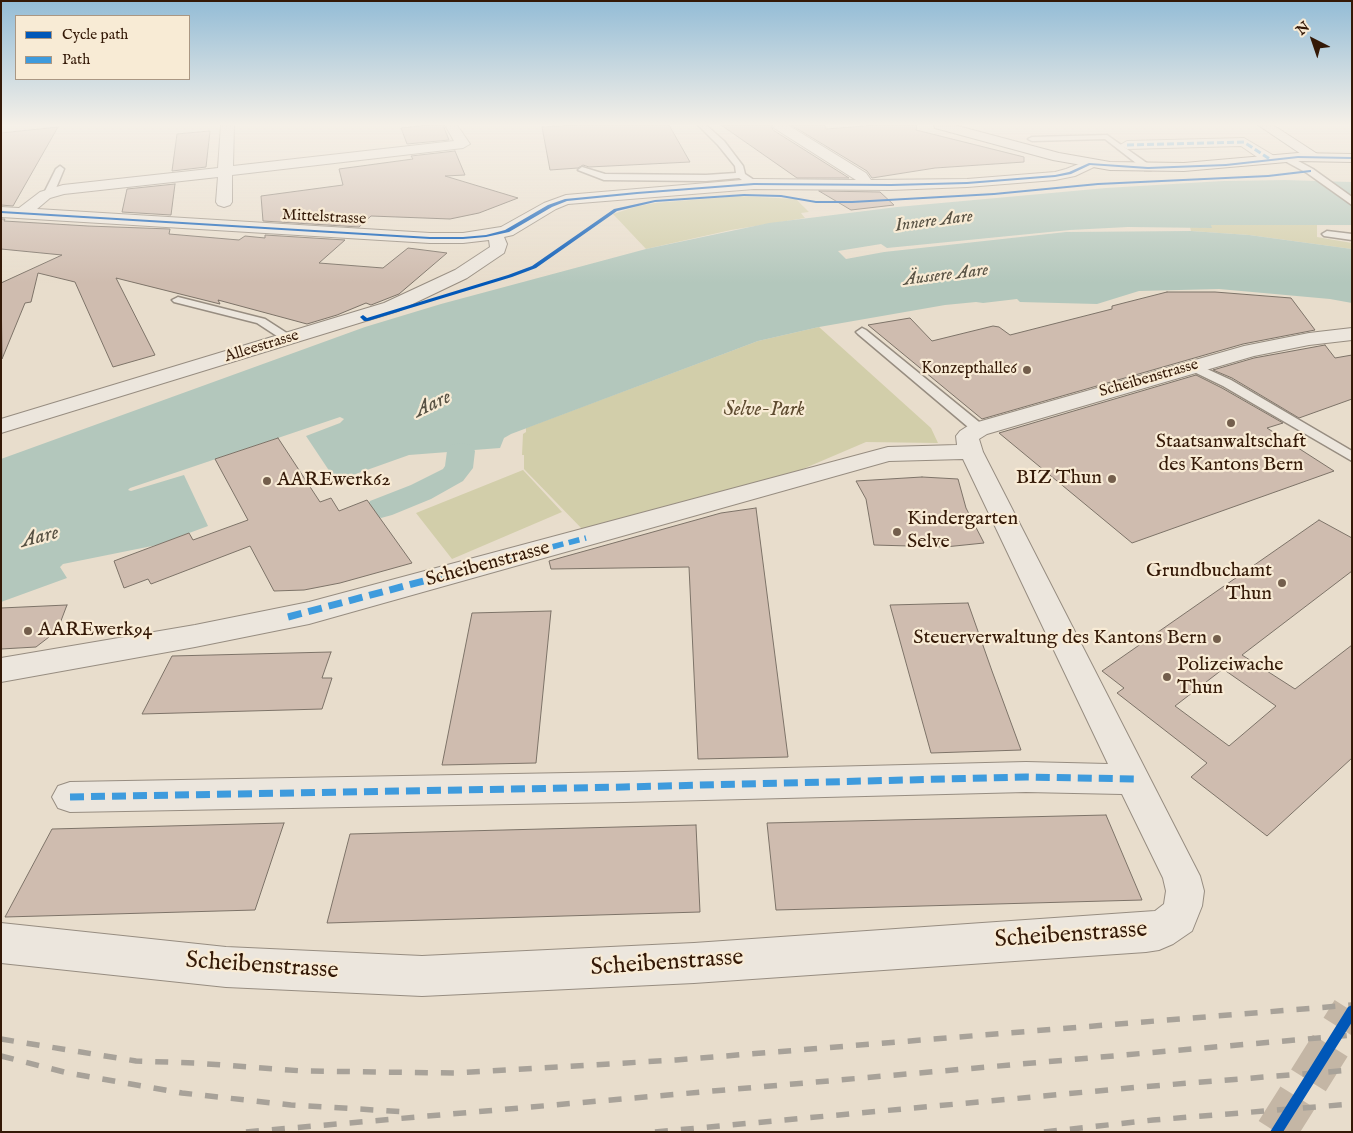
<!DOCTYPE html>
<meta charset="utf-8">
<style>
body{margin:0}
#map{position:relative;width:1353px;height:1133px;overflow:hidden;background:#e8ddcc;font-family:"IM FELL English",serif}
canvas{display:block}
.frame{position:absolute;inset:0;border:2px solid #341907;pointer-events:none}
.legend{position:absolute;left:15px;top:15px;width:175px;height:65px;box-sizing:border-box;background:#f8ebd5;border:1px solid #aa9783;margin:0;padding:6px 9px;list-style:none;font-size:15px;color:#341907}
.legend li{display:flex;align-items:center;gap:10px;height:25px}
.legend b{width:25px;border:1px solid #aa9783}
.north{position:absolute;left:1288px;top:15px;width:50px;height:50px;-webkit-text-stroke:4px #f8ebd5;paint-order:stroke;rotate:319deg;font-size:14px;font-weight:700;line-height:20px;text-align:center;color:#341907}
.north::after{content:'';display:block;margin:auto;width:18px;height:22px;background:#341907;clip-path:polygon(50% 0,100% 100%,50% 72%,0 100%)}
</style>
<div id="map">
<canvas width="1353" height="1133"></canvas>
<div class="frame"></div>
<ul class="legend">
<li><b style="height:6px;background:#0057b8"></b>Cycle path</li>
<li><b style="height:6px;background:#3e9bdd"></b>Path</li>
</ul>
<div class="north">N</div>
</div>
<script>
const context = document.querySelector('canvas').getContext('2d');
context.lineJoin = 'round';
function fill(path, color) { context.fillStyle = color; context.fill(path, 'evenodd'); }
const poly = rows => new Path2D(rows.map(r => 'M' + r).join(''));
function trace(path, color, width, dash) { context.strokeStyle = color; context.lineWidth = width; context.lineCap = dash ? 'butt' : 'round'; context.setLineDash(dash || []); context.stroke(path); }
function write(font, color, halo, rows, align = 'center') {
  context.font = font + ' "IM FELL English",serif'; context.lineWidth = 4.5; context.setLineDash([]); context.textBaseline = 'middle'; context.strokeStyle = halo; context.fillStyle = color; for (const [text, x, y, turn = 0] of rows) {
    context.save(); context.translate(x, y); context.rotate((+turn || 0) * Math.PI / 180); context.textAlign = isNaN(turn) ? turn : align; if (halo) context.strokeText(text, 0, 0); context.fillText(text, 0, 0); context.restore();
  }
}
fill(poly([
 [739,196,796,199,809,212,801,213,805,218,731,230,646,249,613,214,638,206,655,203],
 [1210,225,1317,225,1317,237,1352,243,1352,249,1249,235,1191,231,1190,227,1211,228],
 [819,327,931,428,938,443,866,442,784,477,584,531,524,469,524,455,522,455,523,434,526,432,526,428,758,341],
 [523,470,562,512,452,559,416,513]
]), '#d2ceaa');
fill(poly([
 [1285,180,1352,182,1352,225,1211,225,1212,228,1128,227,1070,230,887,248,881,244,838,251,846,259,884,252,1066,232,1191,231,1249,235,1352,249,1352,303,1330,299,1219,289,1139,291,1097,304,1020,302,1017,299,983,303,976,302,945,305,819,327,758,341,511,434,504,438,500,448,409,455,336,481,306,436,340,423,344,419,340,417,130,488,128,490,131,491,184,475,208,526,157,545,63,564,60,567,67,578,1,602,1,459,365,327,441,304,646,249,769,223,897,207,1106,188,1223,181]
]), '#b3c7bc');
fill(poly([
 [461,443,471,445,475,451,473,468,463,481,431,499,392,515,381,518,370,515,366,508,370,501,411,485,443,469,445,466,447,451,451,445,461,443]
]), '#b3c7bc');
const building = poly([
 [429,125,443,125,449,140,407,144,401,128,429,125],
 [580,125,669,125,690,162,589,167,583,165,578,168,550,170,542,127,580,125],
 [721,125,771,125,773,130,849,178,797,178,721,125],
 [791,125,825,125,826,129,877,125,917,125,916,130,1024,157,1024,162,935,168,872,178,867,171,791,125],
 [58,127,13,206,1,205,1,133,58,127],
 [209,131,210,131,206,167,172,171,177,134,209,131],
 [455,151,465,175,445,176,518,198,479,213,450,219,371,216,359,227,263,221,261,196,343,185,339,169,413,159,411,156,455,151],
 [175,184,171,215,122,212,127,189,175,184],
 [819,191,880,192,894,205,851,210,819,191],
 [1,219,5,219,4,221,88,226,170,229,169,234,239,240,245,236,265,238,265,235,345,240,319,263,383,268,408,248,447,253,399,294,371,305,366,303,337,315,307,324,218,300,220,304,116,278,155,355,113,367,75,282,38,273,31,302,25,303,2,359,1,283,62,255,1,249,1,219],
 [1167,292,1215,292,1291,298,1315,330,1243,344,982,419,868,325,910,318,932,341,993,326,999,327,1010,335,1112,309,1112,306,1167,292],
 [1325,345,1335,358,1352,355,1352,399,1299,418,1232,378,1213,370,1254,358,1325,345],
 [1196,375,1222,388,1283,423,1267,428,1334,471,1132,543,999,433,1196,375],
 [278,438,320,502,331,498,339,511,367,500,412,563,340,583,304,590,274,591,250,546,151,584,148,579,124,588,114,561,189,533,193,540,248,520,215,459,278,438],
 [922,477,958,479,966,508,984,543,945,547,874,545,866,499,856,481,922,477],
 [756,508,788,757,698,759,689,567,551,569,549,561,721,513,756,508],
 [1319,520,1352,538,1352,571,1242,655,1295,689,1352,645,1352,758,1267,836,1191,777,1207,763,1117,693,1124,688,1102,671,1319,520],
 [1223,669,1276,706,1229,746,1175,706,1223,669],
 [968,603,992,671,1021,750,931,753,890,605,968,603],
 [67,605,59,626,49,637,36,647,1,649,1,608,67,605],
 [551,611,536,763,442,765,472,613,551,611],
 [331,652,322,678,332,678,322,709,142,714,172,656,331,652],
 [1106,815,1142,900,776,910,767,823,1106,815],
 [284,823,255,910,5,917,52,829,284,823],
 [696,825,700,912,327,923,350,834,696,825]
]);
fill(building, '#cfbcaf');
trace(building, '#7d7368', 1);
trace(poly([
 [1276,1132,1352,1011]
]), '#c4b6a5', 41, [41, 20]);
const lane = poly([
 [698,125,706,125,724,141,743,166,745,174,757,182,757,186,751,186,739,178,706,181,604,180,578,170,582,167,605,174,706,175,736,173,735,166,718,145,698,125],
 [1107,135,1151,166,1151,170,1145,170,1105,139,1032,141,1028,139,1032,137,1107,135],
 [1283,156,1289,156,1313,169,1352,197,1352,205,1307,173,1283,160,1283,156],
 [60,166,64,169,54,193,52,195,46,195,44,193,56,169,60,166],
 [1327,231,1352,234,1352,240,1324,236,1322,234,1327,231],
 [178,297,265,319,296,339,294,342,286,342,257,323,174,302,172,300,178,297],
 [862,328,866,330,984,426,986,429,984,432,974,432,858,334,856,332,862,328],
 [1194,363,1231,380,1352,451,1352,461,1223,386,1190,370,1188,367,1190,364,1194,363]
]);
const street = poly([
 [221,125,234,125,233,166,454,141,445,125,457,125,470,144,463,148,232,175,232,202,230,205,224,207,218,205,216,202,218,177,64,194,50,198,37,209,430,233,463,233,501,227,544,203,566,195,754,179,856,180,774,128,773,125,788,125,866,173,871,180,967,179,1055,172,1066,169,1089,160,1094,161,1096,164,1094,167,1075,176,1055,180,967,187,891,190,754,189,568,204,556,209,513,235,504,237,507,244,504,253,467,278,398,311,1,433,1,419,384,303,455,270,490,247,489,240,463,243,430,243,1,217,1,207,19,208,40,192,63,185,218,168,221,125],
 [1244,138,1276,157,1278,160,1276,163,1266,163,1241,146,1127,149,1120,145,1127,141,1244,138],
 [1352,328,1352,340,1309,345,1254,356,987,434,979,439,983,452,1200,876,1204,891,1202,906,1192,931,1173,944,1159,950,1146,952,694,983,422,996,226,987,1,963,1,923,226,947,422,956,694,943,1155,911,1164,904,1166,891,1163,878,1122,794,1026,792,624,802,70,812,58,808,52,797,58,786,70,782,624,772,1026,762,1108,764,963,459,889,461,309,624,195,647,1,682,1,658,195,625,309,602,888,447,957,445,956,436,960,431,971,424,1244,346,1309,333,1352,328]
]);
const secondary = poly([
 [1258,125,1273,125,1322,157,1320,160,1315,161,1310,160,1258,125]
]);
const primary = poly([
 [934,125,954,125,1059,153,1110,162,1184,163,1298,153,1352,154,1352,162,1298,161,1184,171,1110,170,1053,160,935,128,934,125]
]);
trace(lane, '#978d81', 3);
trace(street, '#978d81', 2);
trace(secondary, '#7d7368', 2);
trace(primary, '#7d7368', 2);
fill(lane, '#ece6dd');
fill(street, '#ece6dd');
fill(secondary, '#ece6dd');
fill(primary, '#e9e2d8');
trace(poly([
 [1,1039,136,1061,195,1063,303,1071,455,1073,676,1060,1352,1005],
 [1,1056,68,1073,182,1093,291,1105,409,1112],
 [246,1132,1352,1035],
 [655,1132,1140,1087,1352,1070],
 [1044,1132,1153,1120,1352,1104]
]), '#a8a299', 5.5, [13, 13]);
trace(poly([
 [1127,145,1244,142,1271,160]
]), '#3e9bdd', 3, [7, 3]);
trace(poly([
 [441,576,586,538]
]), '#3e9bdd', 5.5, [11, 5.5]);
trace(poly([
 [288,617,446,575],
 [70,797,624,787,1026,777,1134,779]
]), '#3e9bdd', 7, [14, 7]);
fill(poly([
 [1298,156,1352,157,1352,159,1298,158,1226,166,1148,169,1090,165,1071,174,1055,177,967,184,891,186,754,185,637,194,567,201,552,207,509,232,486,237,463,239,430,239,1,213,1,211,430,237,463,237,486,235,505,230,548,205,565,199,637,192,754,183,891,184,967,182,1055,175,1069,172,1089,163,1148,167,1226,164,1298,156],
 [1310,170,1311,170,1311,172,1268,177,1098,185,994,195,852,203,816,203,781,197,744,196,655,202,617,211,536,268,512,277,368,321,364,321,360,317,363,315,367,318,508,275,532,266,614,209,655,200,744,194,781,195,816,201,852,201,994,193,1098,183,1268,175,1310,170],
 [1352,1005,1352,1022,1283,1132,1270,1132,1348,1007,1352,1005]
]), '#0057b8');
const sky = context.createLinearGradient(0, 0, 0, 283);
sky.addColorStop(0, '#93bcd6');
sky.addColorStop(0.44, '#f5f0e8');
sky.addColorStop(1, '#f5f0e800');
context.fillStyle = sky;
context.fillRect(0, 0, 1353, 283);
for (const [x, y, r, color] of [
 [1027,370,5,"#735e4c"],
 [1231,423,5,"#735e4c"],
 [1112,479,5,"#735e4c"],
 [267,481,5,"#735e4c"],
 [897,532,5,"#735e4c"],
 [1282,583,5,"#735e4c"],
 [28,631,5,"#735e4c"],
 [1217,639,5,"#735e4c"],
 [1167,677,5,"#735e4c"]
]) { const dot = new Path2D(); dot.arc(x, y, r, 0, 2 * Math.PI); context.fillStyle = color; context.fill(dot); trace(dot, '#f8ebd5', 2); }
write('16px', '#341907', '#f8ebd5', [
 ["Mittelstrasse",324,218,3],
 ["Alleestrasse",262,347,-17],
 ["Scheibenstrasse",1149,379,-16]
]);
write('16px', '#341907', '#f8ebd5', [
 ["Konzepthalle6",1017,370]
], 'right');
write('italic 18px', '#585244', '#f8ebd5', [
 ["Innere Aare",934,222,-7],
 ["Äussere Aare",946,276,-7]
]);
write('italic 20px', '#5e4b30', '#f8ebd5', [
 ["Selve-Park",764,411]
]);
write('20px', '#341907', '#f8ebd5', [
 ["Staatsanwaltschaft",1231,443,"center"],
 ["des Kantons Bern",1231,466,"center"],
 ["BIZ Thun",1102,479,"right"],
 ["AAREwerk62",277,481],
 ["Kindergarten",907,520],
 ["Selve",907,543],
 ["Grundbuchamt",1272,572,"right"],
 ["Thun",1272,595,"right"],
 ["AAREwerk94",38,631],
 ["Steuerverwaltung des Kantons Bern",1207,639,"right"],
 ["Polizeiwache",1177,666],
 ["Thun",1177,689]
], 'left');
write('20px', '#341907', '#f8ebd5', [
 ["Scheibenstrasse",488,565,-15]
]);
write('italic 21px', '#585244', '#f8ebd5', [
 ["Aare",433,405,-25],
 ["Aare",40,538,-14]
]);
write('24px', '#341907', '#f8ebd5', [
 ["Scheibenstrasse",1071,936,-4],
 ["Scheibenstrasse",667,964,-4],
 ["Scheibenstrasse",262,967,4]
]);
</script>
